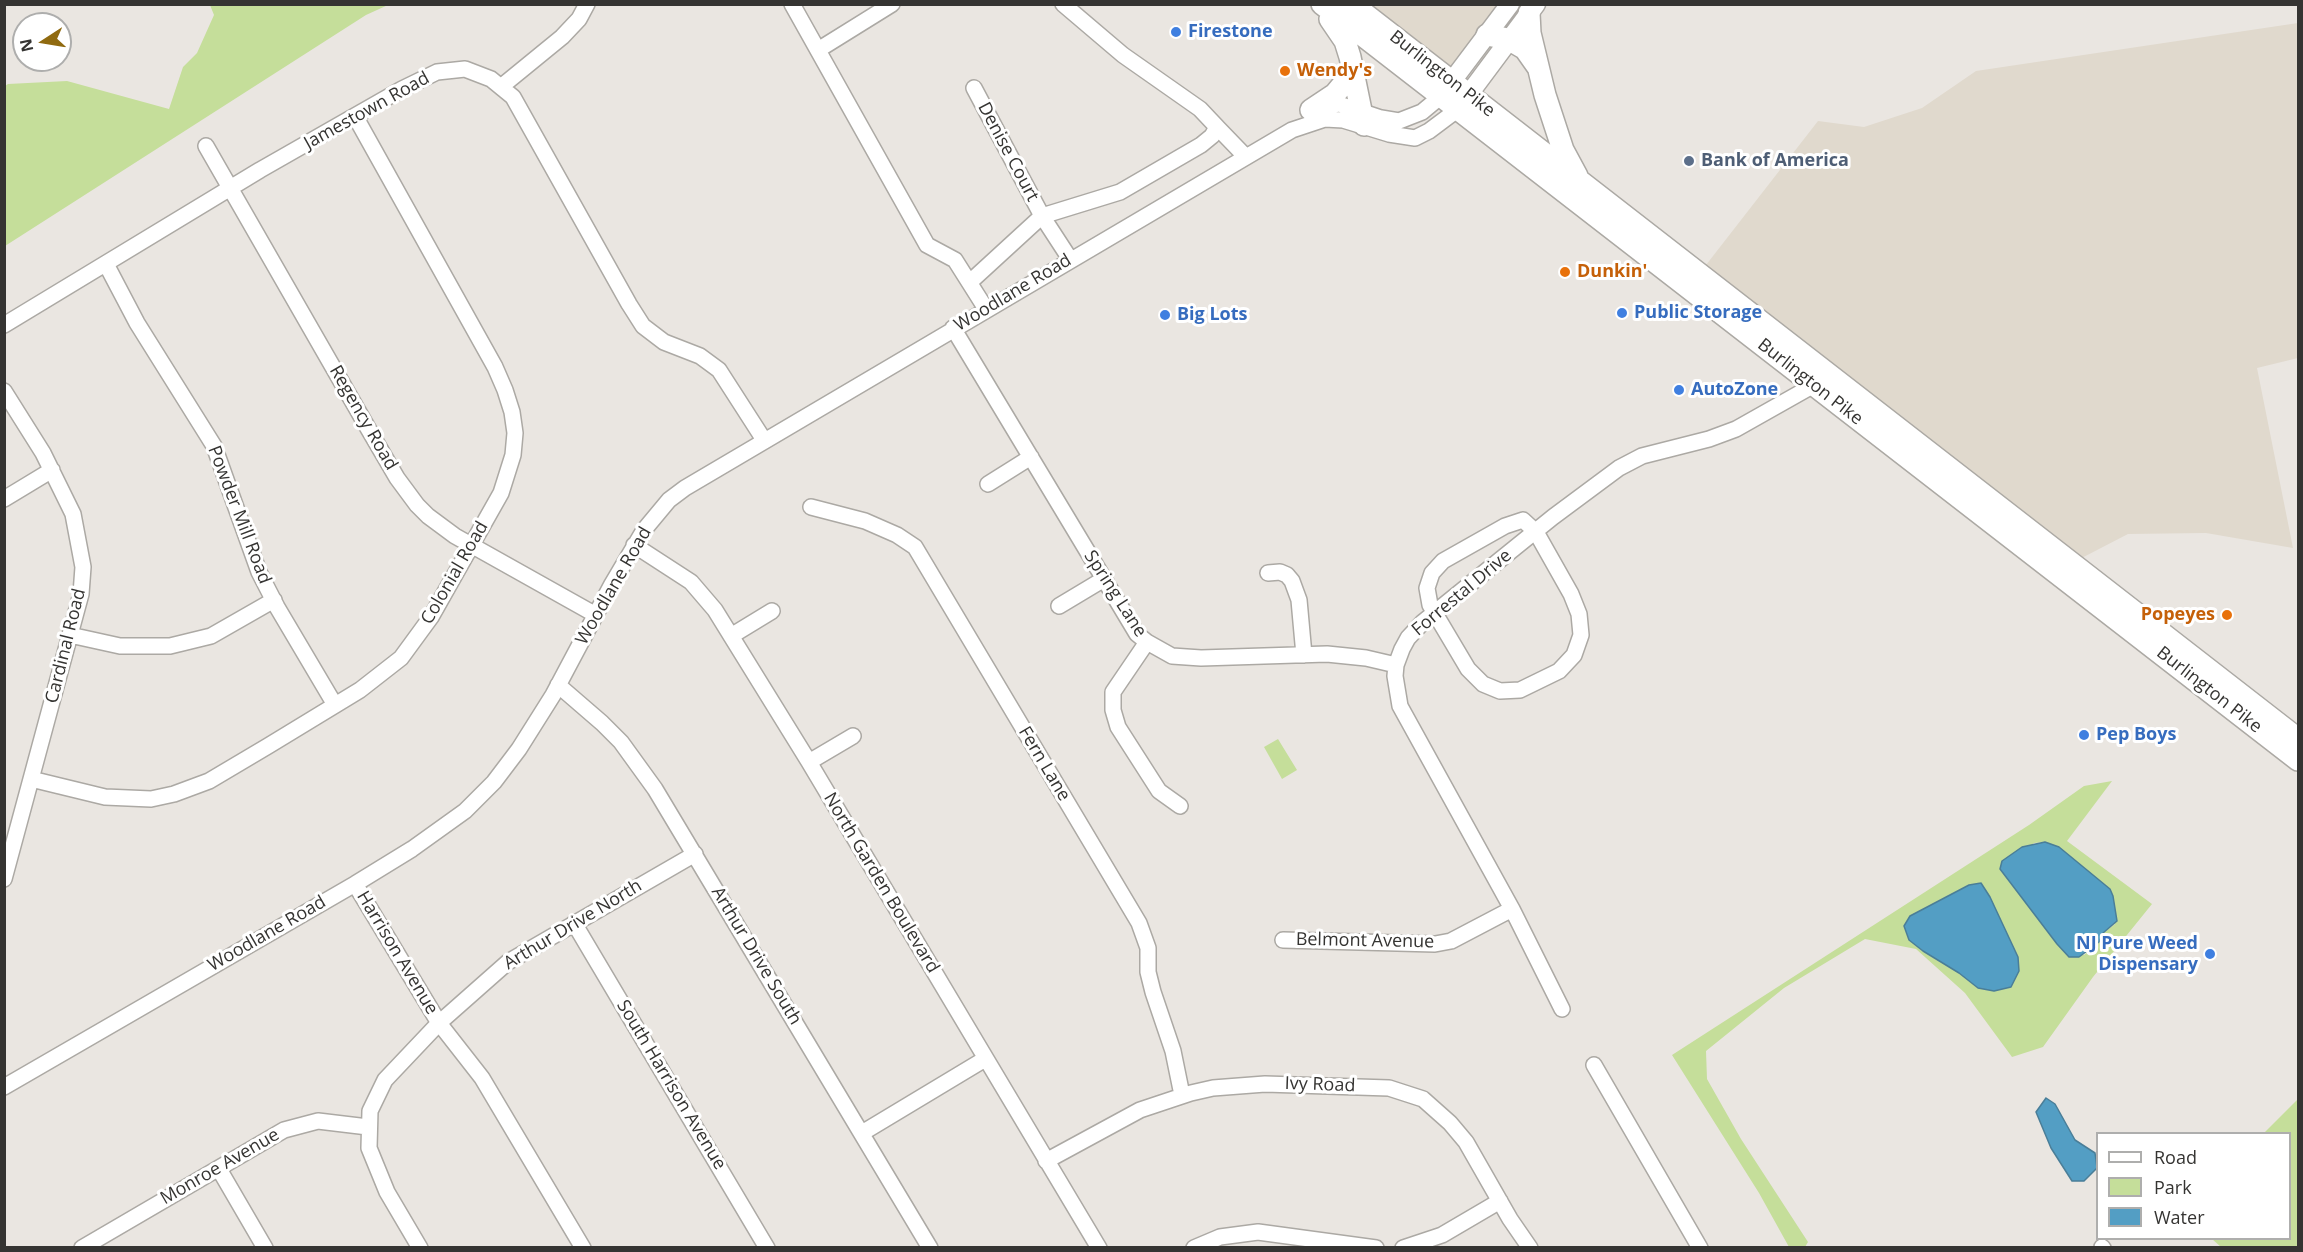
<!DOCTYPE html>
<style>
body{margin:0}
#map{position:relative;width:2303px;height:1252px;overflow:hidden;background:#eae6e1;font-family:"Open Sans",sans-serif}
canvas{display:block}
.frame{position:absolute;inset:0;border:6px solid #353432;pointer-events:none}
.legend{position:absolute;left:2096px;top:1132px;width:195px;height:108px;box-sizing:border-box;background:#fff;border:2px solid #aeaead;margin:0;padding:8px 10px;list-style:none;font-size:18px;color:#353432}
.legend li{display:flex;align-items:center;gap:12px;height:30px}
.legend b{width:30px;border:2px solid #aeaead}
.north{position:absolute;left:12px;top:12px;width:60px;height:60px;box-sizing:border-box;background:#fff;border:2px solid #aeaead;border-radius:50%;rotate:258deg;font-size:16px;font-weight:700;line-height:24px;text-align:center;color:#353432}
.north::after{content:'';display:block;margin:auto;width:21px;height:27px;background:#906a10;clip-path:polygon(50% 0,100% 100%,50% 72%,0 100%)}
</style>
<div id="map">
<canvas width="2303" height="1252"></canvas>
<div class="frame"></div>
<ul class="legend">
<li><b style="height:8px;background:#fff"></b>Road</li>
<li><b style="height:16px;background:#c5de9a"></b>Park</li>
<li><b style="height:16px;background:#539ec4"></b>Water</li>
</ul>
<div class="north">N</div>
</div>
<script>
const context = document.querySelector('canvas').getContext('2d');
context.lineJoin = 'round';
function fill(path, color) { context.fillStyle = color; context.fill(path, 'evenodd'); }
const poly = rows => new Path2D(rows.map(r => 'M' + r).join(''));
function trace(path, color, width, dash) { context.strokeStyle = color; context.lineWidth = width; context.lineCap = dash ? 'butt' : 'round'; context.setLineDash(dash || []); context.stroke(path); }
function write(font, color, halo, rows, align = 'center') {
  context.font = font + ' "Open Sans",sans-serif'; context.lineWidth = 6; context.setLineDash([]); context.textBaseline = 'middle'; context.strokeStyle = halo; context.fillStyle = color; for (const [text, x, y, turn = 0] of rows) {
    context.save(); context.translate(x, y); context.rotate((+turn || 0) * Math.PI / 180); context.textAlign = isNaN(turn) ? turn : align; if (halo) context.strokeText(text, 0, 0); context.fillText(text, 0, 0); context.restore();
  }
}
fill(poly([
 [1353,5,1510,5,1452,81],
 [2298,23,2298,358,2257,368,2293,548,2206,533,2128,534,2072,563,1699,274,1818,121,1864,127,1922,108,1976,71]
]), '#e0d9cd');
fill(poly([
 [210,5,388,5,366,15,5,246,5,86,8,84,67,81,169,109,183,67,197,53,214,15],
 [1278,739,1297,770,1282,779,1264,747],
 [2112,781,2067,841,2152,904,2093,977,2043,1047,2012,1057,1965,993,1916,949,1865,939,1784,988,1706,1051,1707,1079,1741,1139,1808,1242,1805,1247,1789,1247,1759,1193,1672,1055,2029,825,2084,786],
 [2045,842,2115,924,2103,933,2099,942,2084,955,2057,944,2010,880,2001,871,2034,843],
 [1910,916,1994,991,1978,988,1959,973,1923,951,1909,940,1904,927],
 [2298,1099,2298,1247,2221,1247,2212,1239,2290,1238,2290,1134,2264,1133]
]), '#c5de9a');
const water = poly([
 [2045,842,2059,847,2110,889,2113,896,2117,921,2103,933,2099,942,2079,957,2069,957,2057,944,2000,869,2002,861,2022,847,2045,842],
 [1981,883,1990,897,2018,957,2019,971,2011,987,1994,991,1978,988,1959,973,1923,951,1909,940,1904,926,1910,916,1969,885,1981,883],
 [2046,1098,2055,1104,2075,1140,2095,1153,2097,1168,2084,1181,2072,1181,2051,1148,2036,1112,2046,1098]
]);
fill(water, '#539ec4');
trace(water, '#4a7e98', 1.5);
const minor = poly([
 [792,4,927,245,955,260,986,309],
 [818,50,892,4],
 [502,86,562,37,579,19,587,4],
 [974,88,1042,216,1070,259],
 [1321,108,1339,104,1381,118,1399,121,1422,112,1440,97],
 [1217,127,1245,156],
 [206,146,369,430,397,478,417,505,428,516,455,536,596,615],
 [106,264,137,323,214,446,259,572,277,607,335,705],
 [970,282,1042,216,1120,192,1201,145,1212,136,1217,127,1200,109,1123,55,1063,4],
 [4,325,260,170,402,89,437,72,465,69,491,79,513,97,629,304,643,326,664,342,700,356,719,370,764,440],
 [953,328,1104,579,1137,634,1147,642,1172,656,1201,658,1327,654,1366,658,1396,665],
 [4,391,43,453,73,514,83,567,81,594,4,879],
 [988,484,1031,457],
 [4,499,52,470],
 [811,507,865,521,897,535,915,547,1139,923,1148,948,1148,972,1153,992,1173,1051,1182,1095],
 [1523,520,1536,532,1571,594,1579,614,1581,635,1574,655,1559,671,1520,690,1500,691,1483,684,1468,669,1430,605,1427,588,1432,573,1443,561,1505,526,1523,520],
 [634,545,691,582,715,610,809,762,1099,1248],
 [1268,573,1280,572,1287,575,1292,581,1299,600,1304,655],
 [1059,606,1104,579],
 [70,635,120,646,170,646,211,636,274,600],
 [731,636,772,611],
 [1147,642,1113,692,1113,710,1118,727,1159,791,1180,806],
 [558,685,602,723,621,742,655,789,930,1248],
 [809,762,853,736],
 [31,779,105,797,151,799,174,794,209,781,268,746,360,690,401,658,431,617,501,493,513,455,515,433,512,412,505,390,495,367,355,116],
 [355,884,439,1023,482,1078,583,1248],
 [574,923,767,1248],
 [1283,940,1435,944,1451,941,1512,909],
 [1562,1009,1512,909,1400,706,1395,676,1396,665,1402,649,1408,638,1423,622,1553,517,1619,468,1642,456,1709,439,1736,429,1814,385],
 [1594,1065,1700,1248],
 [4,1087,355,884,412,849,465,811,494,782,519,749,553,695,612,584,644,530,669,500,685,488,1292,130,1325,119,1343,120,1389,134,1415,138,1429,131,1457,110],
 [862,1133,985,1059],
 [1046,1161,1140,1110,1191,1093,1213,1088,1265,1084,1389,1088,1423,1099,1450,1123,1466,1142,1510,1219,1530,1248],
 [219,1169,265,1248],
 [2102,1247,2103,1248],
 [82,1248,284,1130,318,1121,368,1127],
 [420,1248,387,1192,369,1148,370,1111,385,1080,439,1023,508,962,695,854],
 [1194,1248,1220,1237,1258,1232,1376,1248],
 [1403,1248,1442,1235,1500,1201]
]);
const major = poly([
 [1443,93,1510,4],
 [1460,106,1536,4]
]);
const highway = poly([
 [1322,4,2298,760],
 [1352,4,2298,739],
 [1529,13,1530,33,1545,95,1563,150,1577,176],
 [1330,19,1345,41,1350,57,1364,125],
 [1487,35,1508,39,1525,49,1537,66],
 [1311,110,1335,94,1345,82,1353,67]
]);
trace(minor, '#aca9a4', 18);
trace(major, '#aca9a4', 21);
trace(highway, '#aca9a4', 24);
trace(minor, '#fff', 15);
trace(major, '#fff', 18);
trace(highway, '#fff', 21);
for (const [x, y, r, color] of [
 [1176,32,6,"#3f7fe0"],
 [1285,71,6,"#e8710a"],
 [1689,161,6,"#5c6f8a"],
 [1565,272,6,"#e8710a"],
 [1622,313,6,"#3f7fe0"],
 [1165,315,6,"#3f7fe0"],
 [1679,390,6,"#3f7fe0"],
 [2227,615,6,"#e8710a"],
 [2084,735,6,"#3f7fe0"],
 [2210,954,6,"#3f7fe0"]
]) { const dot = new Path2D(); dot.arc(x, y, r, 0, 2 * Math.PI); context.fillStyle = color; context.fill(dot); trace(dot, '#fff', 2); }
write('bold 18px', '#366cbe', '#fff', [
 ["Firestone",1188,32],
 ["Public Storage",1634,313],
 ["Big Lots",1177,315],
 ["AutoZone",1691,390],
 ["Pep Boys",2096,735],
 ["NJ Pure Weed",2198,944,"right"],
 ["Dispensary",2198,965,"right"]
], 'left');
write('bold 18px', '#c56008', '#fff', [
 ["Wendy's",1297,71],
 ["Dunkin'",1577,272],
 ["Popeyes",2215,615,"right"]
], 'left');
write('18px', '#353432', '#fff', [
 ["Burlington Pike",1442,74,38],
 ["Jamestown Road",367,111,-29],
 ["Denise Court",1008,152,62],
 ["Woodlane Road",1013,293,-31],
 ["Burlington Pike",1810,382,38],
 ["Regency Road",363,418,60],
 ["Powder Mill Road",239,515,69],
 ["Colonial Road",455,573,-60],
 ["Woodlane Road",614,586,-60],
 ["Forrestal Drive",1462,593,-40],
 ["Spring Lane",1115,594,57],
 ["Cardinal Road",66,646,-76],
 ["Burlington Pike",2209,690,38],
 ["Fern Lane",1044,764,59],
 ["North Garden Boulevard",881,883,59],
 ["Arthur Drive North",573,925,-31],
 ["Woodlane Road",267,934,-30],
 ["Belmont Avenue",1365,941,1],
 ["Harrison Avenue",397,953,59],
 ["Arthur Drive South",756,956,59],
 ["South Harrison Avenue",671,1085,59],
 ["Ivy Road",1320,1085,2],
 ["Monroe Avenue",220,1167,-30]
]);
write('bold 18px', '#4e5e75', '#fff', [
 ["Bank of America",1701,161]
], 'left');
</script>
